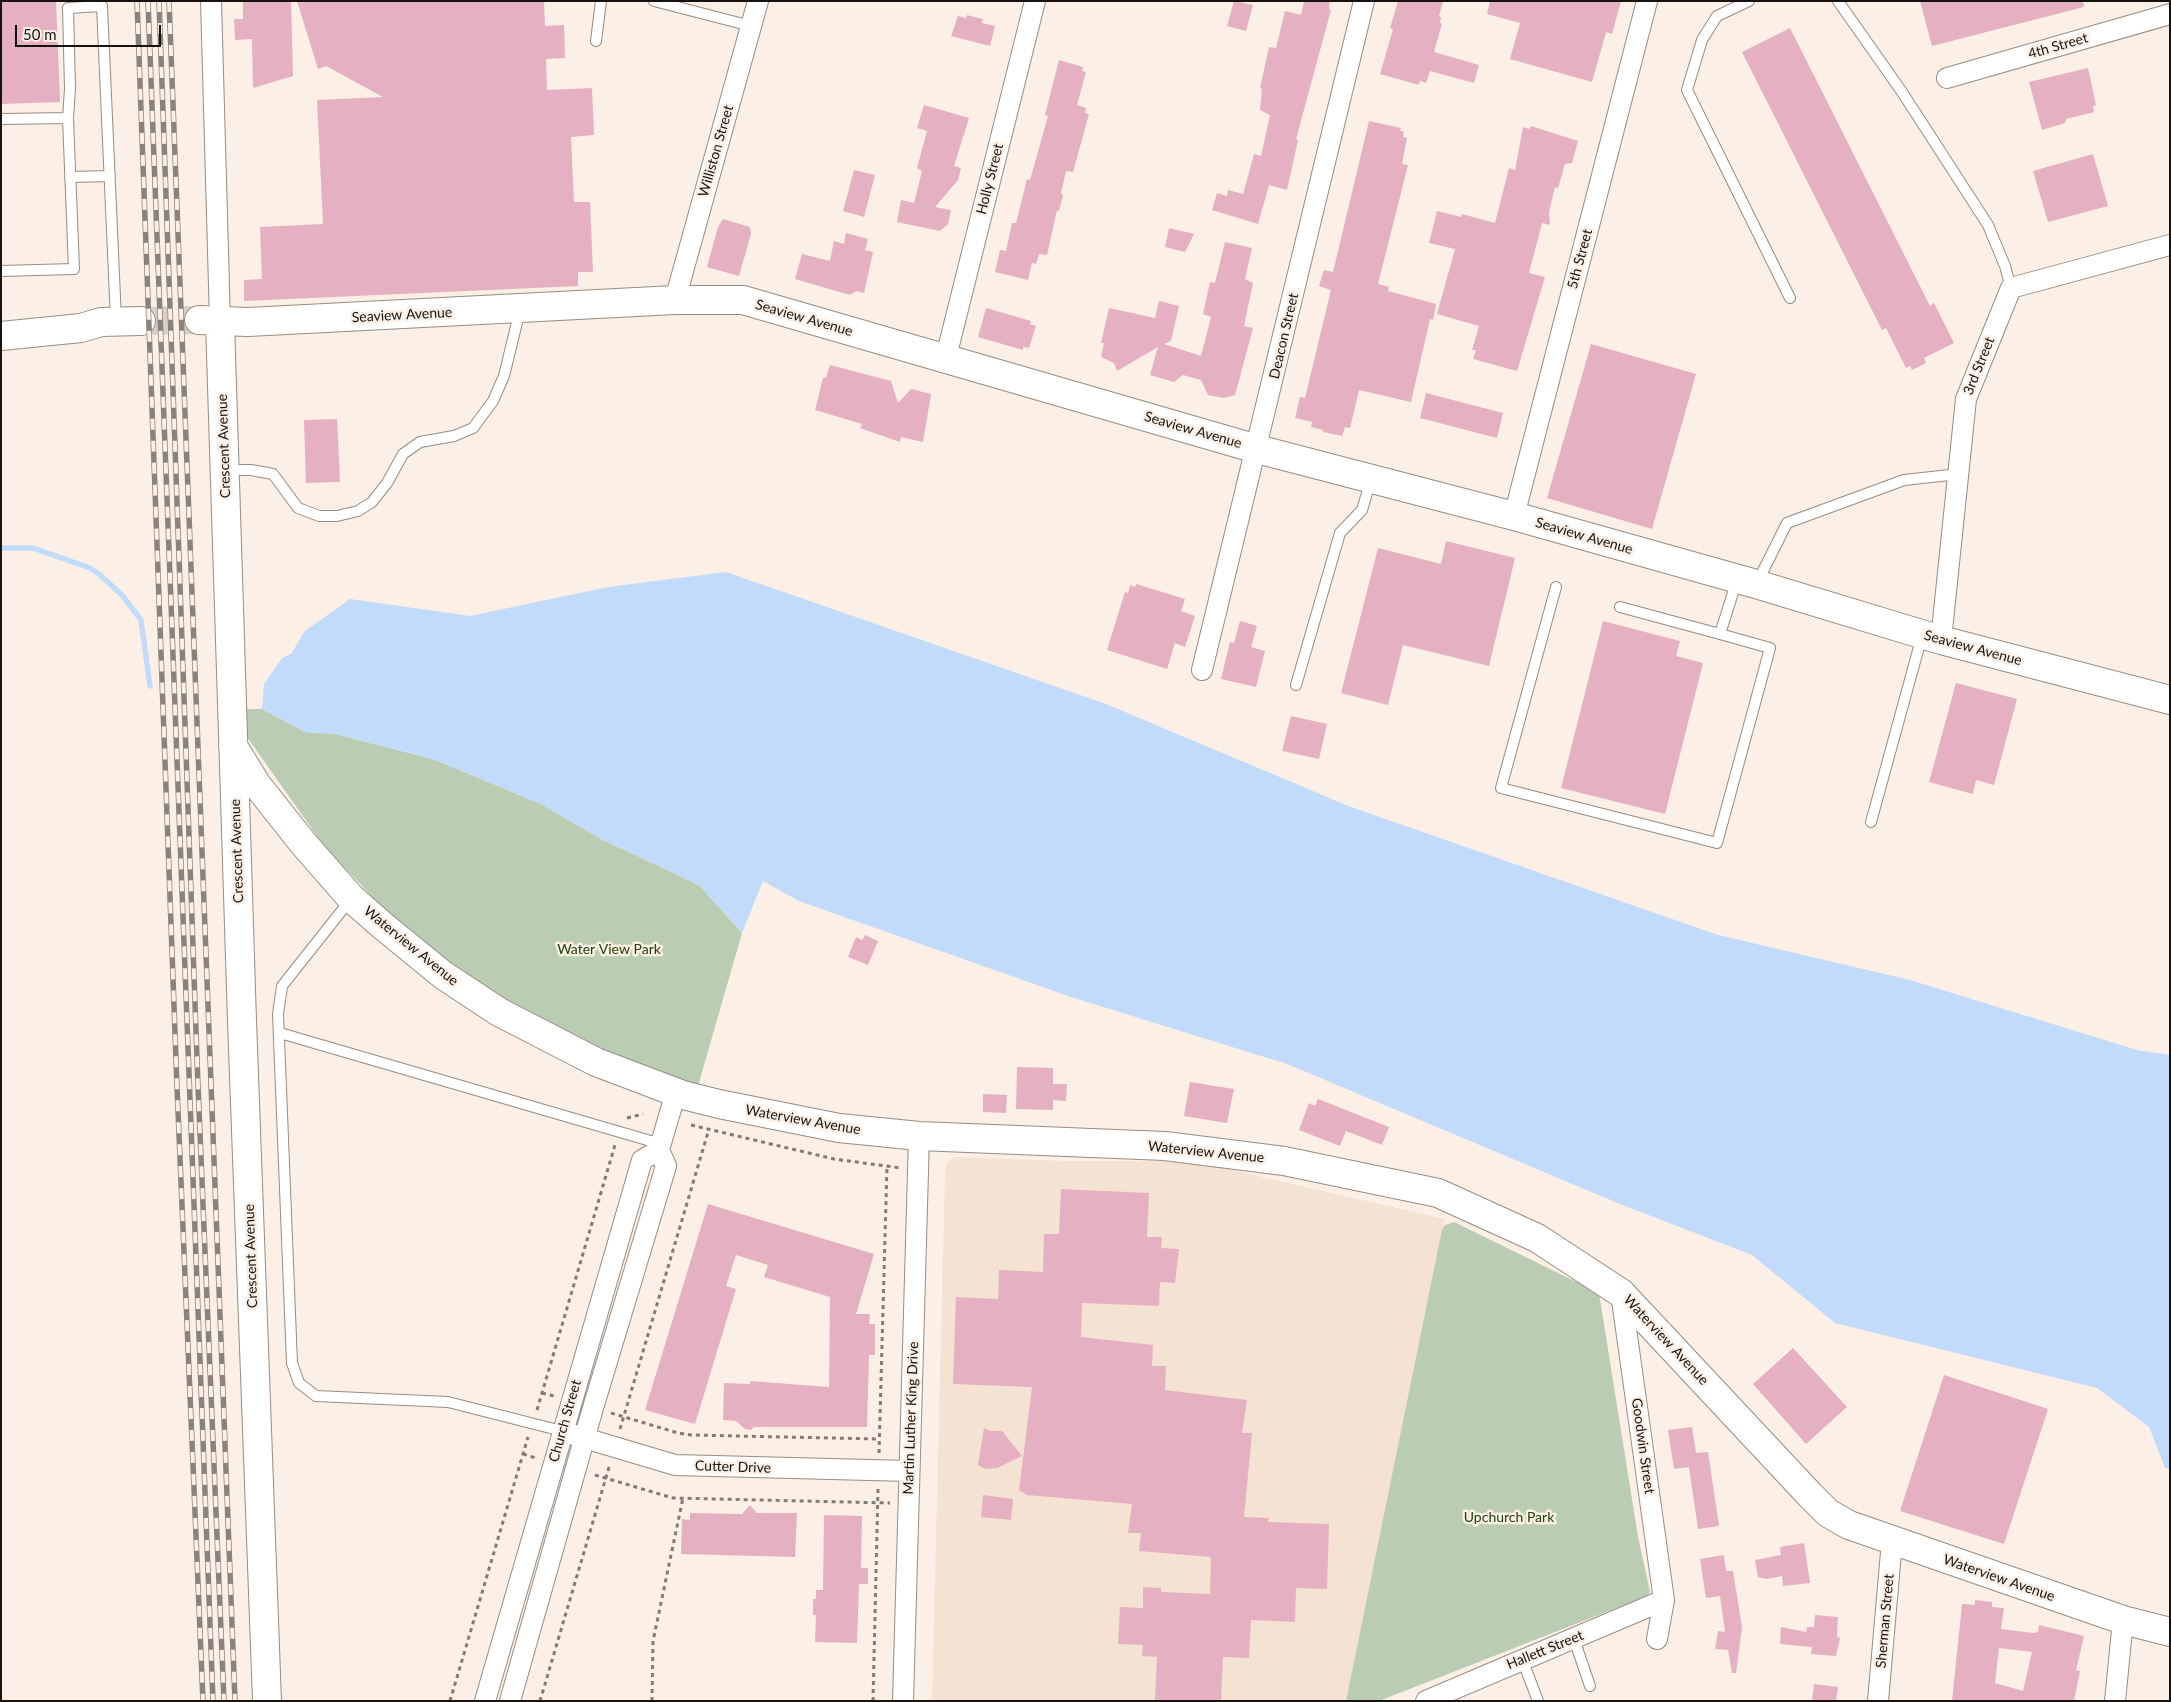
<!DOCTYPE html>
<style>
body{margin:0}
#map{position:relative;width:2171px;height:1702px;overflow:hidden;background:#fcefe5;font-family:Lato,sans-serif}
canvas{display:block}
.frame{position:absolute;inset:0;border:2px solid #17120f;pointer-events:none}
.scale{position:absolute;left:15px;top:25px;width:146px;height:22px;box-sizing:border-box;border:2px solid #17120f;border-top:0;padding-left:6px;font-size:15px;line-height:18px;white-space:nowrap;color:#17120f;-webkit-text-stroke:4px #fcefe5;paint-order:stroke}
</style>
<div id="map">
<canvas width="2171" height="1702"></canvas>
<div class="frame"></div>
<div class="scale">50 m</div>
</div>
<script>
const context = document.querySelector('canvas').getContext('2d');
context.lineJoin = 'round';
function fill(path, color) { context.fillStyle = color; context.fill(path, 'evenodd'); }
const poly = rows => new Path2D(rows.map(r => 'M' + r).join(''));
function trace(path, color, width, dash) { context.strokeStyle = color; context.lineWidth = width; context.lineCap = dash ? 'butt' : 'round'; context.setLineDash(dash || []); context.stroke(path); }
function write(font, color, halo, rows, align = 'center') {
  context.font = font + ' Lato,sans-serif'; context.lineWidth = 5; context.setLineDash([]); context.textBaseline = 'middle'; context.strokeStyle = halo; context.fillStyle = color; for (const [text, x, y, turn = 0] of rows) {
    context.save(); context.translate(x, y); context.rotate((+turn || 0) * Math.PI / 180); context.textAlign = isNaN(turn) ? turn : align; if (halo) context.strokeText(text, 0, 0); context.fillText(text, 0, 0); context.restore();
  }
}
fill(poly([
 [954,1157,1064,1161,1192,1161,1445,1219,1346,1701,932,1701,945,1176,947,1163]
]), '#f4e2d2');
fill(poly([
 [245,709,262,709,305,732,335,734,433,759,541,804,601,839,699,885,742,933,698,1086,611,1055,521,1012,455,969,379,904,324,846,247,737],
 [1454,1222,1599,1293,1638,1537,1650,1592,1647,1596,1379,1701,1346,1701,1442,1230,1445,1225]
]), '#baccb2');
fill(poly([
 [726,572,1106,704,1351,807,1718,935,1910,980,2137,1050,2170,1055,2170,1469,2165,1468,2149,1427,2097,1388,1835,1323,1752,1255,1620,1204,1287,1064,1071,997,799,901,763,881,742,933,699,885,601,839,541,804,433,759,335,734,305,732,262,709,264,684,282,658,291,654,305,631,350,599,470,616,608,587]
]), '#c2dbfb');
trace(poly([
 [1,548,33,548,90,568,99,574,122,595,141,620,150,686]
]), '#c2dbfb', 5.5);
fill(poly([
 [1,1,56,1,60,102,1,104],
 [243,1,291,1,293,76,253,88,252,39,235,40,234,19,243,19],
 [297,1,544,1,545,26,564,25,565,58,546,59,547,90,592,88,594,135,571,137,574,202,590,202,593,272,578,272,578,286,244,301,244,280,262,279,260,227,323,224,317,100,383,97,326,66,318,69],
 [1234,1,1253,5,1246,31,1227,26],
 [1304,1,1330,1,1329,9,1331,10,1296,139,1298,140,1287,190,1269,185,1258,224,1212,210,1217,193,1227,196,1228,190,1243,194,1254,154,1261,156,1270,115,1260,110,1262,89,1260,88,1269,47,1276,48,1285,11,1301,15],
 [1398,1,1443,1,1439,16,1441,17,1440,23,1442,24,1434,52,1479,65,1474,83,1430,71,1426,83,1420,81,1419,85,1380,74,1393,29,1390,28],
 [1490,1,1621,1,1612,34,1606,32,1592,82,1510,59,1520,23,1487,14],
 [1920,1,2083,1,2084,7,1932,46],
 [967,15,983,19,982,23,995,26,990,46,951,36,958,16,966,18],
 [1790,28,1930,306,1934,303,1954,343,1924,358,1926,363,1912,370,1910,366,1906,368,1886,328,1882,330,1742,52],
 [1059,60,1083,67,1082,71,1086,72,1077,105,1086,108,1085,113,1089,114,1073,172,1066,171,1061,193,1063,195,1059,211,1057,210,1047,255,1039,254,1036,264,1032,263,1028,280,995,272,1000,250,1006,251,1012,223,1016,223,1027,179,1030,180,1048,116,1045,115],
 [2088,68,2096,105,2093,106,2094,112,2066,119,2065,123,2042,130,2029,82],
 [924,105,969,118,954,166,961,168,958,180,935,207,951,210,948,224,940,231,897,222,901,200,914,203,922,171,917,168,927,131,917,128],
 [1369,121,1401,128,1400,131,1404,132,1403,137,1407,138,1402,164,1408,165,1378,284,1389,287,1388,291,1436,304,1433,320,1430,319,1411,402,1359,390,1350,428,1345,427,1342,436,1323,432,1323,430,1311,427,1312,422,1295,418,1300,397,1305,398,1331,290,1319,286,1324,270,1333,272],
 [1531,126,1578,141,1572,163,1565,164,1558,188,1555,187,1549,212,1550,225,1542,223,1529,273,1545,277,1517,371,1473,359,1476,350,1472,350,1479,326,1437,314,1455,249,1429,243,1437,211,1461,217,1462,214,1495,223,1509,168,1515,170,1523,127,1529,129],
 [2093,154,2108,206,2048,222,2033,171],
 [854,170,875,175,864,217,843,211],
 [723,219,750,227,751,234,739,276,707,267,718,227],
 [1169,228,1194,234,1185,252,1165,247],
 [846,233,868,239,865,250,873,252,864,293,856,291,850,295,795,279,802,254,830,261,834,241,844,244],
 [1225,242,1252,248,1245,279,1253,283,1244,326,1253,328,1235,395,1224,398,1208,395,1201,380,1183,375,1174,382,1150,375,1158,347,1117,371,1114,363,1101,357,1104,343,1101,343,1109,308,1155,318,1159,301,1179,306,1171,341,1164,344,1201,356,1211,317,1203,314,1210,282,1215,283],
 [986,308,1031,321,1030,324,1036,326,1029,348,1023,347,1023,350,978,337],
 [1591,344,1696,374,1652,529,1547,498],
 [830,365,891,381,898,403,911,389,931,394,923,442,901,437,900,442,860,428,862,424,815,410,823,378,826,377],
 [1426,393,1503,413,1497,438,1420,418],
 [337,419,340,482,306,483,304,420],
 [1446,541,1515,558,1489,666,1403,645,1388,705,1341,693,1378,548,1441,564],
 [1136,584,1185,599,1181,611,1195,616,1185,647,1175,643,1167,669,1107,650,1125,592,1128,593,1130,585,1135,587],
 [1240,621,1257,626,1251,647,1265,651,1256,687,1221,679,1230,642,1234,643],
 [1603,621,1680,641,1676,656,1703,663,1665,814,1561,788],
 [1956,683,2017,699,1994,785,1976,780,1973,794,1929,782],
 [1291,716,1327,724,1319,759,1282,751],
 [865,935,878,941,868,965,848,957,856,937,862,940],
 [1017,1067,1053,1068,1053,1084,1067,1084,1066,1101,1053,1100,1053,1110,1016,1109],
 [1190,1082,1234,1089,1227,1123,1184,1116],
 [983,1094,1007,1095,1006,1113,983,1112],
 [1318,1099,1389,1127,1382,1145,1346,1131,1340,1146,1299,1130,1309,1103,1315,1106],
 [1061,1189,1149,1193,1147,1237,1162,1237,1161,1248,1179,1249,1175,1283,1160,1282,1159,1306,1082,1303,1081,1337,1153,1345,1152,1366,1166,1366,1165,1390,1247,1400,1242,1433,1252,1433,1244,1517,1269,1518,1268,1522,1329,1524,1327,1589,1296,1588,1295,1622,1251,1620,1249,1658,1223,1657,1221,1701,1155,1700,1157,1657,1142,1656,1143,1645,1118,1644,1120,1607,1143,1608,1143,1587,1161,1588,1161,1592,1210,1594,1211,1557,1139,1551,1141,1533,1128,1533,1132,1504,1027,1495,1019,1490,1032,1387,953,1384,956,1297,998,1299,999,1270,1043,1272,1044,1234,1059,1234],
 [708,1204,874,1254,856,1314,870,1314,869,1324,875,1324,875,1355,869,1355,867,1427,754,1427,751,1430,745,1429,736,1421,723,1420,724,1383,750,1384,750,1381,829,1387,830,1297,764,1277,768,1265,736,1255,726,1286,736,1289,695,1424,645,1410],
 [1793,1348,1847,1407,1806,1444,1753,1384],
 [1944,1375,2048,1409,2004,1544,1900,1511],
 [1692,1427,1696,1453,1708,1452,1719,1526,1698,1529,1689,1467,1674,1469,1668,1430],
 [984,1428,990,1431,1002,1431,1022,1456,997,1468,985,1469,978,1465],
 [983,1495,1013,1499,1011,1520,981,1517],
 [750,1505,757,1513,797,1513,795,1557,681,1554,682,1519,690,1520,690,1513,742,1514],
 [824,1515,862,1516,861,1568,868,1568,868,1584,859,1584,857,1643,815,1642,816,1615,813,1615,813,1599,816,1599,816,1590,823,1590],
 [1804,1543,1810,1583,1783,1586,1782,1576,1766,1579,1758,1577,1755,1560,1781,1555,1780,1547],
 [1724,1555,1726,1571,1733,1571,1742,1627,1736,1673,1732,1673,1728,1650,1715,1649,1718,1631,1725,1632,1720,1596,1706,1598,1700,1559],
 [1975,1600,1992,1602,1992,1607,2004,1608,2001,1629,2033,1633,2038,1632,2039,1625,2084,1636,2076,1670,2080,1671,2074,1701,1952,1701,1962,1604,1975,1605],
 [1999,1648,2032,1652,2023,1691,1995,1683],
 [1815,1615,1838,1617,1837,1637,1840,1638,1836,1656,1811,1654,1812,1647,1780,1644,1781,1627,1806,1632,1807,1627,1814,1627],
 [1814,1684,1838,1687,1836,1701,1812,1701]
]), '#e5b1c2');
trace(poly([
 [141,321,199,320]
]), '#dacec5', 28, [28, 14]);
const lane = poly([
 [654,1,751,26],
 [1749,1,1717,16,1702,40,1687,90,1790,298],
 [1838,1,1902,92,1988,225,2005,266,2011,288],
 [596,41,601,1],
 [68,118,70,89,68,8,102,6,116,320],
 [1,119,68,118,74,269,1,271],
 [70,177,110,176],
 [227,470,251,470,273,474,298,508,319,516,337,516,358,511,372,502,387,483,403,454,420,442,454,436,473,428,493,401,504,376,520,310],
 [1757,583,1787,523,1904,480,1959,474],
 [1556,587,1501,788,1717,843,1770,648,1720,634,1737,580],
 [1620,607,1720,634],
 [1296,685,1340,533,1362,510,1371,480],
 [1871,822,1922,636],
 [351,899,282,986,278,1014,292,1363,299,1383,316,1396,448,1402,562,1431],
 [280,1033,661,1144],
 [1574,1639,1590,1686],
 [1522,1659,1538,1701]
]);
const street = poly([
 [211,1,220,322],
 [1947,78,2170,14],
 [675,300,758,1],
 [946,357,1035,1],
 [1514,516,1647,1],
 [1941,640,1966,399,2011,288,2170,245],
 [1202,670,1364,1],
 [1621,1293,1664,1600,1657,1639],
 [571,1434,675,1465,909,1471],
 [485,1701,642,1160,659,1150],
 [510,1701,593,1408,666,1166,659,1150,676,1092],
 [903,1701,919,1136],
 [1426,1701,1664,1600],
 [1878,1701,1892,1541],
 [2115,1701,2123,1620]
]);
const secondary = poly([
 [199,320,248,322,675,300,743,300,1257,449,1514,516,1756,584,1941,640,2170,700],
 [220,322,242,1021,267,1701],
 [1,336,81,328,101,322,141,321],
 [233,746,257,785,303,843,351,898,383,926,443,975,499,1012,596,1062,683,1095,719,1104,839,1128,919,1136,1165,1146,1284,1161,1438,1193,1537,1238,1621,1293,1810,1495,1828,1513,1849,1525,2123,1620,2170,1632]
]);
trace(lane, '#978c82', 12);
trace(street, '#978c82', 22);
trace(secondary, '#978c82', 30);
trace(poly([
 [627,1118,643,1114],
 [691,1125,834,1159,901,1168],
 [542,1393,554,1396],
 [537,1410,615,1145],
 [611,1413,678,1433,691,1435,879,1439],
 [620,1429,709,1129],
 [879,1453,887,1166],
 [523,1454,536,1458],
 [595,1475,673,1498,890,1503],
 [450,1701,528,1437],
 [540,1701,610,1464],
 [652,1701,653,1641,683,1498],
 [873,1701,878,1489]
]), '#837a74', 3, [4, 4]);
trace(lane, '#fff', 10);
trace(street, '#fff', 20);
trace(secondary, '#fff', 28);
const rail = poly([
 [137,1,177,1087,203,1701],
 [148,1,213,1701],
 [159,1,198,1086,224,1701],
 [169,1,235,1701]
]);
trace(rail, '#8b827b', 5.5);
trace(rail, '#fcefe5', 4, [11]);
write('14px', '#17120f', '#fcefe5', [
 ["4th Street",2058,46,-16],
 ["Williston Street",716,151,-74],
 ["Holly Street",990,179,-76],
 ["5th Street",1580,259,-75],
 ["Seaview Avenue",402,315,-3],
 ["Seaview Avenue",804,318,16],
 ["Deacon Street",1284,336,-77],
 ["3rd Street",1979,366,-68],
 ["Seaview Avenue",1193,430,16],
 ["Crescent Avenue",224,446,-92],
 ["Seaview Avenue",1584,536,16],
 ["Seaview Avenue",1973,648,15],
 ["Crescent Avenue",237,851,-92],
 ["Waterview Avenue",411,946,39],
 ["Waterview Avenue",803,1120,10],
 ["Waterview Avenue",1206,1152,6],
 ["Crescent Avenue",251,1256,-92],
 ["Waterview Avenue",1666,1340,47],
 ["Martin Luther King Drive",911,1418,-88],
 ["Church Street",565,1421,-74],
 ["Goodwin Street",1643,1446,82],
 ["Cutter Drive",733,1467,2],
 ["Waterview Avenue",1999,1578,19],
 ["Sherman Street",1885,1621,-85],
 ["Hallett Street",1545,1650,-22]
]);
write('14px', '#1e4308', '#fcefe5', [
 ["Water View Park",609,949],
 ["Upchurch Park",1509,1517]
]);
</script>
